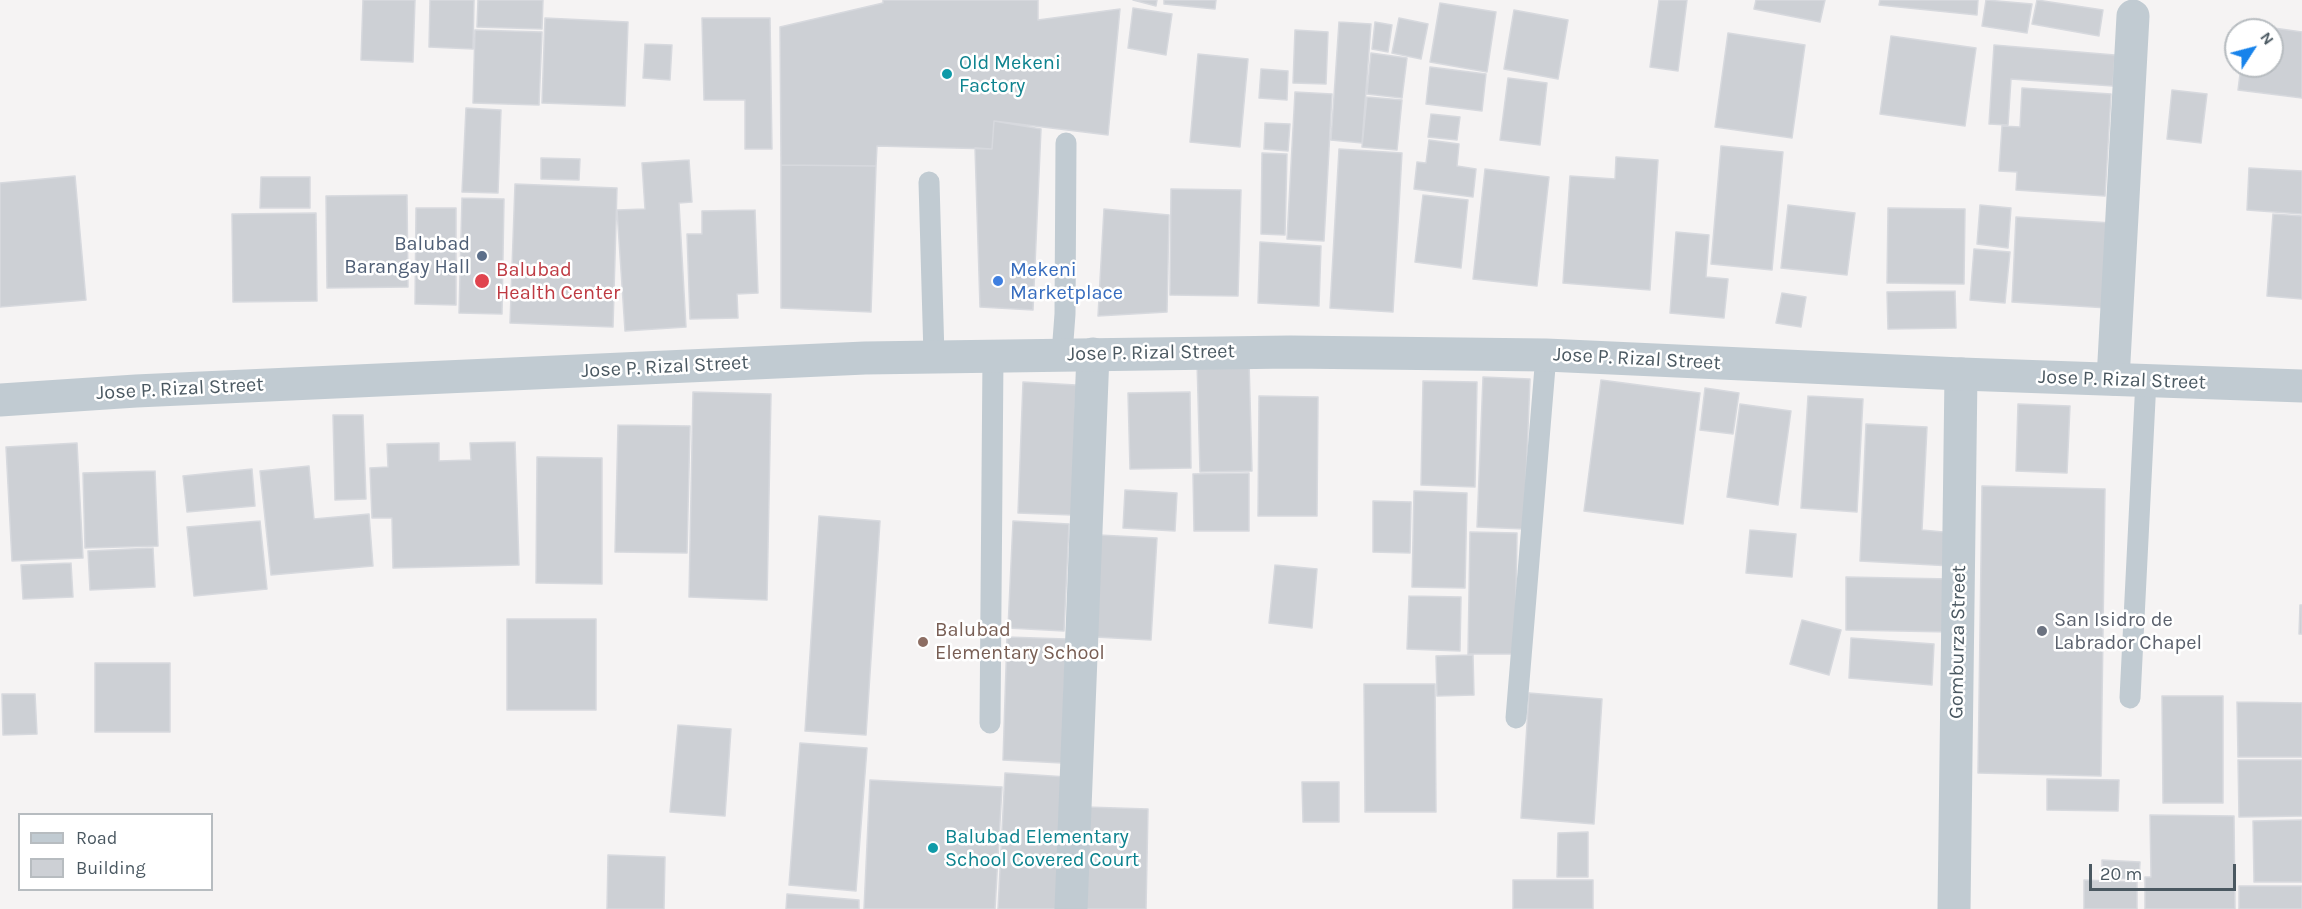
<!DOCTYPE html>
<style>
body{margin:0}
#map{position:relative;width:2302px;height:909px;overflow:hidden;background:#f5f3f3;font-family:Karla,sans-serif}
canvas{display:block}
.legend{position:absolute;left:18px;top:813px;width:195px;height:78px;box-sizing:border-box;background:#fff;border:2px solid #b7bcc0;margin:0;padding:8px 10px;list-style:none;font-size:18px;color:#4a5861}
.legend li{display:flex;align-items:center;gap:12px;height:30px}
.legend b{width:30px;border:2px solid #b7bcc0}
.north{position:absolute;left:2224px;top:18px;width:60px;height:60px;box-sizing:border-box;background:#fff;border:2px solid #b7bcc0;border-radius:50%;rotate:54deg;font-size:16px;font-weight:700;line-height:24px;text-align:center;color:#4a5861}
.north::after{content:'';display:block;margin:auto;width:21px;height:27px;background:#1783eb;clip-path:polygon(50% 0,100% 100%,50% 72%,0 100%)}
.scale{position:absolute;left:2089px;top:864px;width:147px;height:27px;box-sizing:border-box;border:3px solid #4a5861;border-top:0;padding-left:8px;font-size:18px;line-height:21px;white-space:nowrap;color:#4a5861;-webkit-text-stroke:4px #fff;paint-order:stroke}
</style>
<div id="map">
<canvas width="2302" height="909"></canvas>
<ul class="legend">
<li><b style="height:8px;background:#c1cbd2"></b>Road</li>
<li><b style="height:16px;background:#cdd0d5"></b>Building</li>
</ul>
<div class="north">N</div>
<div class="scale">20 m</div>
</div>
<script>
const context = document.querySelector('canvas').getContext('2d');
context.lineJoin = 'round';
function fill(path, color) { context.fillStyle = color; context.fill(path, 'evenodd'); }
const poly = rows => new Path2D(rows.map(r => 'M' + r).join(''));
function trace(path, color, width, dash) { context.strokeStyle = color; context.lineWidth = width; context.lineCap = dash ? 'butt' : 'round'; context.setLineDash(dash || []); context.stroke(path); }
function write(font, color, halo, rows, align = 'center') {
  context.font = font + ' Karla,sans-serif'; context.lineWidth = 5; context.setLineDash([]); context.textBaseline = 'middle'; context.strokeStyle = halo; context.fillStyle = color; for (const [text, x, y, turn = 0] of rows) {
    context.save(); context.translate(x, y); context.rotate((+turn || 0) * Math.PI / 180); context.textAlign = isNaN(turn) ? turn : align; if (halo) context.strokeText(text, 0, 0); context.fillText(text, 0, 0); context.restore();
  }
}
const building = poly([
 [363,0,415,0,413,62,361,60,363,0],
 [430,0,474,0,473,49,429,47,430,0],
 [478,0,543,0,542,29,477,27,478,0],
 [883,0,1038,0,1038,20,1120,9,1108,135,994,121,992,149,877,146,876,166,781,165,780,27,883,3,883,0],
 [1133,0,1157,0,1156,6,1133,0],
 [1164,0,1216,0,1215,9,1164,4,1164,0],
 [1659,0,1687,0,1678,71,1650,67,1659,0],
 [1756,0,1825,0,1820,22,1754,9,1756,0],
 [1880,0,1978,0,1977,15,1879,5,1880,0],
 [1986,0,2032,4,2027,33,1982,26,1986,0],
 [2037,0,2103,10,2099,36,2032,24,2037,0],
 [1440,3,1496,12,1487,72,1430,62,1440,3],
 [1133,8,1172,14,1166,55,1128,48,1133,8],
 [1514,10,1568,20,1558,79,1504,69,1514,10],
 [545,18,628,22,625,106,542,103,545,18],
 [702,18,770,18,772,149,745,149,745,100,704,100,702,18],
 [1399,18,1428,24,1421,59,1392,53,1399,18],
 [1339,22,1371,24,1362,143,1331,140,1339,22],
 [1375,22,1392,25,1388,52,1372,49,1375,22],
 [2246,24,2302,32,2302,98,2238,90,2241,66,2272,66,2272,30,2246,30,2246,24],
 [475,30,542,32,539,105,473,103,475,30],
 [1295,30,1328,32,1326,84,1293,83,1295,30],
 [1728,33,1805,45,1792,138,1715,127,1728,33],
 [1891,36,1976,48,1965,126,1880,114,1891,36],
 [645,44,672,45,670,80,643,78,645,44],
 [1994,45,2115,55,2113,86,2011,79,2008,125,1989,124,1994,45],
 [1371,53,1407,58,1402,98,1367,94,1371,53],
 [1198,54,1248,59,1240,147,1190,142,1198,54],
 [1430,67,1486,74,1482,111,1426,104,1430,67],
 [1261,69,1288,71,1287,100,1259,98,1261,69],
 [1508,78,1547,83,1540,145,1500,140,1508,78],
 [2022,88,2111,94,2105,196,2016,190,2017,172,1999,171,2002,126,2020,127,2022,88],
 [2172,90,2207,94,2201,143,2167,139,2172,90],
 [1295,92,1332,94,1324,241,1287,239,1295,92],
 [1367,97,1402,100,1397,150,1362,147,1367,97],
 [466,108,501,110,498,193,462,192,466,108],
 [1431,114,1460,117,1457,140,1428,137,1431,114],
 [994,121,1041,129,1033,310,980,307,975,148,992,149,994,121],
 [1265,123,1290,124,1288,151,1264,149,1265,123],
 [1429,140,1459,144,1457,166,1476,169,1473,197,1414,189,1417,162,1426,163,1429,140],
 [1721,146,1783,152,1772,270,1711,264,1721,146],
 [1339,149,1402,153,1393,312,1330,308,1339,149],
 [1262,153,1287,154,1285,235,1261,234,1262,153],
 [1616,157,1658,160,1650,290,1563,283,1570,176,1615,179,1616,157],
 [541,158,580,159,579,180,541,179,541,158],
 [689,160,692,202,679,203,686,327,625,331,617,210,645,209,642,163,689,160],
 [781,165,876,166,871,312,781,308,781,165],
 [2249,168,2302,171,2302,214,2247,210,2249,168],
 [1485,169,1549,177,1537,286,1473,279,1485,169],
 [75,176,86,300,0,307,0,183,75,176],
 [261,177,310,177,310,208,260,208,261,177],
 [515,184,617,188,613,327,510,323,515,184],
 [1171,189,1241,190,1238,296,1170,295,1171,189],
 [407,195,408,287,327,288,326,196,407,195],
 [1423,195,1468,200,1461,268,1415,262,1423,195],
 [462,198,504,199,502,314,459,313,462,198],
 [1788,205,1855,213,1847,275,1781,268,1788,205],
 [1980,205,2011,208,2008,248,1977,244,1980,205],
 [416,208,456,208,456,305,415,304,416,208],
 [1888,208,1965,209,1964,284,1887,283,1888,208],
 [1104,209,1169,215,1167,312,1098,316,1104,209],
 [755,210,758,293,737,294,738,318,690,319,687,234,702,234,702,211,755,210],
 [316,213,317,301,233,302,232,214,316,213],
 [2273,214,2302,216,2302,299,2267,296,2273,214],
 [2016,217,2112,223,2108,308,2012,302,2016,217],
 [1676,232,1709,235,1706,277,1728,279,1724,318,1670,313,1676,232],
 [1260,242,1321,246,1319,306,1258,303,1260,242],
 [1974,249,2010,252,2005,303,1970,300,1974,249],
 [1955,291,1956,328,1888,329,1887,292,1955,291],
 [1782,293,1806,297,1801,327,1776,323,1782,293],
 [1197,361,1249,361,1252,471,1200,472,1197,361],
 [1483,377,1530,379,1524,529,1477,527,1483,377],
 [1601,380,1700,393,1683,524,1584,511,1601,380],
 [1423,381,1477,382,1475,487,1421,485,1423,381],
 [1023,382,1076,385,1072,515,1018,513,1023,382],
 [1705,388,1739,393,1733,434,1700,430,1705,388],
 [693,392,771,394,767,600,689,597,693,392],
 [1190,392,1191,468,1130,469,1128,393,1190,392],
 [1259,396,1318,397,1317,516,1258,516,1259,396],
 [1808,396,1863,399,1857,512,1801,508,1808,396],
 [1740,404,1791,411,1778,505,1727,497,1740,404],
 [2018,404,2070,406,2067,473,2016,471,2018,404],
 [333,415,363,415,366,499,335,500,333,415],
 [1866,424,1927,427,1922,530,1954,533,1952,566,1860,561,1866,424],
 [618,425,690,426,687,553,615,552,618,425],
 [515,442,519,565,393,568,392,518,372,518,370,468,388,467,387,444,439,443,439,461,471,460,470,443,515,442],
 [77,443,83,558,12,561,6,447,77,443],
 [537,457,602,458,602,584,536,583,537,457],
 [309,466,314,519,369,514,373,566,271,575,260,471,309,466],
 [252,469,255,506,187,512,183,476,252,469],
 [155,471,158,546,85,548,83,473,155,471],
 [1249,473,1249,531,1194,531,1193,474,1249,473],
 [1982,486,2105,489,2101,776,1978,773,1982,486],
 [1125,490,1177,493,1175,531,1123,528,1125,490],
 [1414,491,1467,493,1465,588,1412,587,1414,491],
 [1373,501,1411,502,1410,553,1373,552,1373,501],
 [819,516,880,521,866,735,805,731,819,516],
 [260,521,267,589,194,596,187,527,260,521],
 [1013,521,1069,524,1064,631,1008,628,1013,521],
 [1750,530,1796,534,1792,577,1746,573,1750,530],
 [1470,532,1517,533,1515,654,1468,654,1470,532],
 [1099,535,1157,538,1151,640,1095,637,1099,535],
 [153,548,155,587,90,590,88,551,153,548],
 [71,563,73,597,23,599,21,565,71,563],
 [1275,565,1317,569,1312,628,1269,623,1275,565],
 [1846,577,1951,579,1950,632,1846,630,1846,577],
 [1409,596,1461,597,1460,651,1407,649,1409,596],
 [2300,605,2302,605,2302,634,2299,634,2300,605],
 [507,619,596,619,596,710,507,710,507,619],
 [1802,620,1841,630,1829,675,1790,664,1802,620],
 [1007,637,1066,639,1062,763,1003,760,1007,637],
 [1851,638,1934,644,1932,685,1849,678,1851,638],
 [1473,655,1474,695,1437,696,1436,656,1473,655],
 [95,663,170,663,170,732,95,732,95,663],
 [1364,684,1435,684,1436,812,1365,812,1364,684],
 [1529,693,1602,699,1594,824,1521,818,1529,693],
 [2,694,35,694,37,734,3,735,2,694],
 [2162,696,2223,696,2223,803,2163,803,2162,696],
 [2237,702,2302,703,2302,757,2238,757,2237,702],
 [678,725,731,729,725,816,670,812,678,725],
 [800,743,867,748,856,891,789,885,800,743],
 [2238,760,2302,760,2302,816,2239,817,2238,760],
 [1005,773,1067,777,1059,909,998,909,1005,773],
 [2047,779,2119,780,2118,811,2047,810,2047,779],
 [870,780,1002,787,995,909,864,909,870,780],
 [1302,782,1339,782,1339,822,1303,822,1302,782],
 [1086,807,1148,809,1146,909,1083,909,1086,807],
 [2150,815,2234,816,2235,909,2145,909,2145,877,2151,877,2150,815],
 [2302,820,2302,882,2254,882,2253,821,2302,820],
 [1588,832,1588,877,1557,877,1558,833,1588,832],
 [608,855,665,857,664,909,607,909,608,855],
 [2102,860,2140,862,2139,879,2102,878,2102,860],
 [1513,880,1593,880,1593,909,1513,909,1513,880],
 [2084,880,2137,882,2137,909,2084,909,2084,880],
 [2239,886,2302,886,2302,909,2239,909,2239,886],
 [787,894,859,900,859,909,786,909,787,894]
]);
fill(building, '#cdd0d5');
trace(building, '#d7d9de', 1.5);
trace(poly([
 [929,182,934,356],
 [1062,354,1065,314,1066,143],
 [2130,698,2146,380],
 [1516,718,1546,355],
 [990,723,993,356]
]), '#c1cbd2', 21);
trace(poly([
 [2113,379,2133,16],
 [1071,909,1093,354],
 [1954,909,1961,374]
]), '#c1cbd2', 33);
trace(poly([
 [0,400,136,391,865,358,1290,352,1546,355,1961,374,2302,386]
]), '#c1cbd2', 33);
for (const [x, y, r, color] of [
 [947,74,6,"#0f9aa8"],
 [482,256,6,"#5c6f8a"],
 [482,281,8,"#e0444e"],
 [998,281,6,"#3f7fe0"],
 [2042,631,6,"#6b7280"],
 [923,642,6,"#8d6e63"],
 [933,848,6,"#0f9aa8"]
]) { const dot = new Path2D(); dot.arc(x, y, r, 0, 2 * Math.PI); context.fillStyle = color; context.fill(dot); trace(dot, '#fff', 2); }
write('20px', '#0d838f', '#fff', [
 ["Old Mekeni",959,63],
 ["Factory",959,86],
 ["Balubad Elementary",945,837],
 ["School Covered Court",945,860]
], 'left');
write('20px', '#4e5e75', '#fff', [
 ["Balubad",470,244],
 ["Barangay Hall",470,267]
], 'right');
write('20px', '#be3a42', '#fff', [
 ["Balubad",496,270],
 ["Health Center",496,293]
], 'left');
write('20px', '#366cbe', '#fff', [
 ["Mekeni",1010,270],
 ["Marketplace",1010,293]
], 'left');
write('20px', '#4a5861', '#fff', [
 ["Jose P. Rizal Street",1151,353,-1],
 ["Jose P. Rizal Street",1637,359,3],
 ["Jose P. Rizal Street",665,367,-3],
 ["Jose P. Rizal Street",2122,380,2],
 ["Jose P. Rizal Street",180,389,-3],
 ["Gomburza Street",1958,642,-89]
]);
write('20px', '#5b616d', '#fff', [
 ["San Isidro de",2054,620],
 ["Labrador Chapel",2054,643]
], 'left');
write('20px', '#785e54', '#fff', [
 ["Balubad",935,630],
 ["Elementary School",935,653]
], 'left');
</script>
